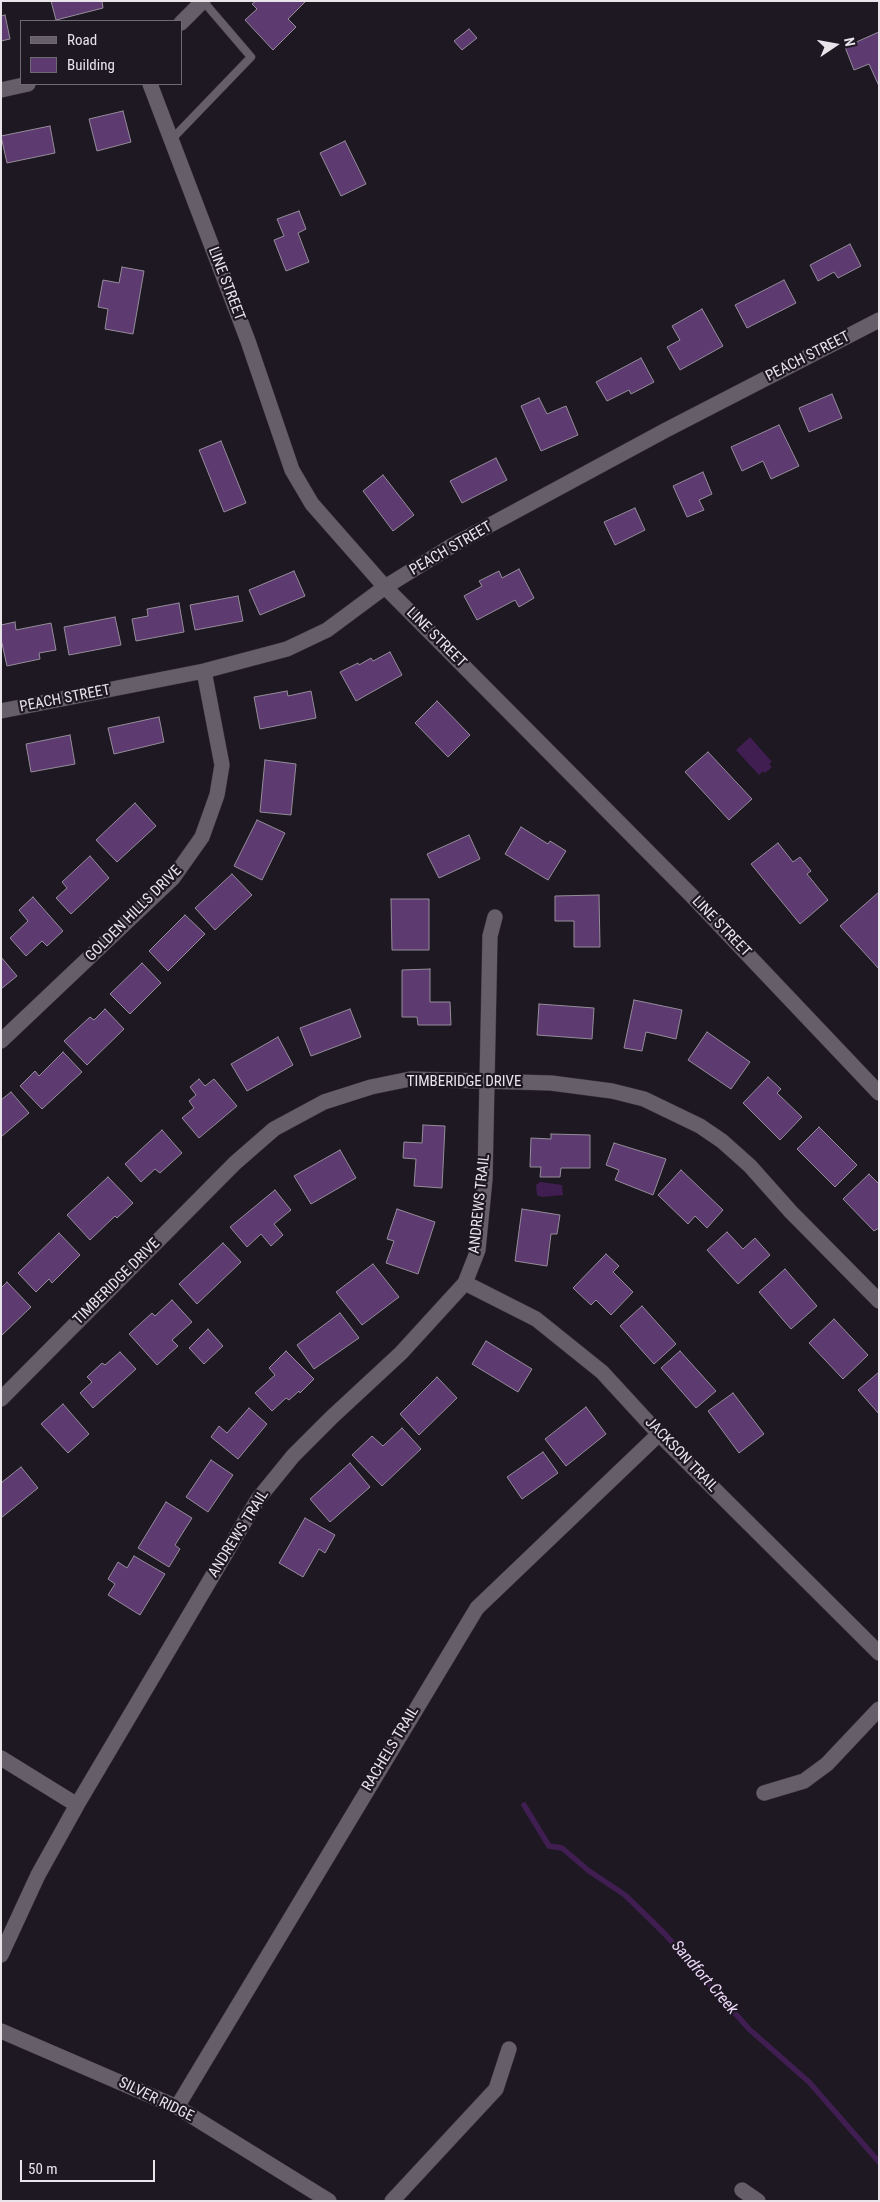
<!DOCTYPE html>
<style>
body{margin:0}
#map{position:relative;width:880px;height:2202px;overflow:hidden;background:#1e1822;font-family:"Roboto Condensed",sans-serif}
canvas{display:block}
.frame{position:absolute;inset:0;border:2px solid #e8e4ea;pointer-events:none}
.legend{position:absolute;left:20px;top:20px;width:162px;height:65px;box-sizing:border-box;background:#1e1822;border:1px solid #6f6a72;margin:0;padding:6px 9px;list-style:none;font-size:15px;color:#e8e4ea}
.legend li{display:flex;align-items:center;gap:10px;height:25px}
.legend b{width:25px;border:1px solid #6f6a72}
.north{position:absolute;left:810px;top:20px;width:50px;height:50px;-webkit-text-stroke:4px #1e1822;paint-order:stroke;rotate:78deg;font-size:14px;font-weight:700;line-height:20px;text-align:center;color:#e8e4ea}
.north::after{content:'';display:block;margin:auto;width:18px;height:22px;background:#e8e4ea;clip-path:polygon(50% 0,100% 100%,50% 72%,0 100%)}
.scale{position:absolute;left:20px;top:2160px;width:135px;height:22px;box-sizing:border-box;border:2px solid #e8e4ea;border-top:0;padding-left:6px;font-size:15px;line-height:18px;white-space:nowrap;color:#e8e4ea;-webkit-text-stroke:4px #1e1822;paint-order:stroke}
</style>
<div id="map">
<canvas width="880" height="2202"></canvas>
<div class="frame"></div>
<ul class="legend">
<li><b style="height:6px;background:#665f6a"></b>Road</li>
<li><b style="height:14px;background:#5d3a70"></b>Building</li>
</ul>
<div class="north">N</div>
<div class="scale">50 m</div>
</div>
<script>
const context = document.querySelector('canvas').getContext('2d');
context.lineJoin = 'round';
function fill(path, color) { context.fillStyle = color; context.fill(path, 'evenodd'); }
const poly = rows => new Path2D(rows.map(r => 'M' + r).join(''));
function trace(path, color, width, dash) { context.strokeStyle = color; context.lineWidth = width; context.lineCap = dash ? 'butt' : 'round'; context.setLineDash(dash || []); context.stroke(path); }
function write(font, color, halo, rows, align = 'center') {
  context.font = font + ' "Roboto Condensed",sans-serif'; context.lineWidth = 4.5; context.setLineDash([]); context.textBaseline = 'middle'; context.strokeStyle = halo; context.fillStyle = color; for (const [text, x, y, turn = 0] of rows) {
    context.save(); context.translate(x, y); context.rotate((+turn || 0) * Math.PI / 180); context.textAlign = isNaN(turn) ? turn : align; if (halo) context.strokeText(text, 0, 0); context.fillText(text, 0, 0); context.restore();
  }
}
fill(poly([
 [750,737,772,762,769,764,772,767,765,773,763,771,759,775,736,750],
 [540,1182,562,1185,563,1195,542,1197,537,1195,536,1185]
]), '#401e52');
trace(poly([
 [524,1805,549,1846,562,1848,589,1871,625,1895,663,1932,749,2029,809,2082,879,2162]
]), '#401e52', 5.5);
const building = poly([
 [51,1,102,1,103,8,56,20,51,1],
 [256,1,306,1,288,19,296,27,273,50,245,20,257,9,252,4,256,1],
 [5,15,10,39,1,41,1,16,5,15],
 [469,29,477,38,462,50,454,41,469,29],
 [879,32,879,86,869,64,854,70,845,47,879,32],
 [123,111,131,142,97,151,89,119,123,111],
 [50,126,55,153,7,163,1,136,50,126],
 [345,141,366,184,341,196,320,153,345,141],
 [299,211,306,229,298,233,309,262,286,271,274,240,284,236,277,219,299,211],
 [850,244,861,266,838,278,834,272,818,281,810,265,850,244],
 [122,267,144,271,133,334,105,329,108,309,98,307,103,280,119,283,122,267],
 [784,280,796,303,747,328,735,305,784,280],
 [702,309,723,346,680,370,667,347,680,340,672,326,702,309],
 [641,358,654,382,631,394,629,390,607,401,596,382,641,358],
 [832,394,842,418,809,432,799,408,832,394],
 [539,398,547,414,566,406,578,435,541,451,521,406,539,398],
 [779,425,799,466,771,479,763,461,742,471,731,447,779,425],
 [221,441,246,503,224,512,199,450,221,441],
 [496,458,507,480,462,503,450,481,496,458],
 [703,472,712,494,699,500,704,510,687,517,673,486,703,472],
 [383,475,414,515,393,531,363,491,383,475],
 [635,508,645,530,615,545,604,522,635,508],
 [519,569,534,598,519,607,515,600,477,620,464,596,482,586,479,581,499,571,502,578,519,569],
 [294,571,305,596,260,615,249,590,294,571],
 [238,596,243,621,195,630,190,605,238,596],
 [179,603,184,632,136,641,132,619,148,616,147,609,179,603],
 [115,617,121,645,69,655,64,627,115,617],
 [15,622,16,630,51,623,56,650,39,653,40,659,7,666,1,639,1,625,15,622],
 [390,652,402,675,356,701,340,672,358,663,359,665,371,658,373,661,390,652],
 [287,691,288,696,311,691,316,718,260,729,254,697,287,691],
 [437,701,470,735,448,757,415,723,437,701],
 [159,717,164,742,114,754,108,728,159,717],
 [70,735,75,764,31,772,26,744,70,735],
 [708,752,752,799,729,820,685,772,708,752],
 [265,760,296,764,291,815,260,812,265,760],
 [135,803,156,826,117,862,96,840,135,803],
 [257,820,285,833,262,880,234,866,257,820],
 [521,827,548,844,550,841,566,851,548,880,505,854,521,827],
 [469,835,480,859,439,878,427,854,469,835],
 [778,843,793,862,800,857,811,871,807,874,828,900,800,924,751,864,778,843],
 [90,856,109,878,71,914,56,898,67,888,62,882,90,856],
 [232,874,252,895,215,930,195,908,232,874],
 [879,892,879,969,840,926,879,892],
 [599,895,600,947,574,947,574,921,555,921,555,896,599,895],
 [33,897,63,931,47,946,42,941,26,956,10,938,28,921,19,910,33,897],
 [391,899,429,899,429,950,392,950,391,899],
 [185,915,205,934,168,971,149,951,185,915],
 [1,957,17,976,1,989,1,957],
 [142,963,161,983,130,1014,110,994,142,963],
 [430,969,430,1002,450,1002,451,1025,418,1025,417,1017,402,1017,402,970,430,969],
 [634,1000,682,1010,676,1039,646,1032,642,1051,624,1048,634,1000],
 [539,1004,594,1008,592,1039,537,1035,539,1004],
 [105,1009,124,1029,87,1065,64,1041,90,1017,94,1020,105,1009],
 [350,1009,361,1037,311,1056,300,1028,350,1009],
 [707,1032,750,1062,731,1089,688,1060,707,1032],
 [278,1037,293,1065,247,1091,231,1064,278,1037],
 [63,1052,82,1072,42,1109,20,1086,35,1071,39,1076,63,1052],
 [768,1077,781,1089,777,1093,802,1117,780,1140,743,1103,768,1077],
 [199,1079,205,1086,214,1079,237,1106,199,1138,182,1118,194,1108,189,1101,196,1095,190,1087,199,1079],
 [11,1092,29,1113,1,1137,1,1100,11,1092],
 [423,1125,445,1126,442,1188,414,1186,416,1159,403,1158,404,1142,422,1143,423,1125],
 [819,1127,857,1165,835,1187,797,1149,819,1127],
 [162,1130,182,1153,160,1173,155,1169,141,1182,125,1164,162,1130],
 [551,1134,590,1135,590,1168,561,1168,560,1177,540,1177,541,1167,530,1167,531,1138,551,1139,551,1134],
 [614,1143,666,1159,653,1195,615,1180,619,1170,606,1165,614,1143],
 [340,1150,356,1178,311,1204,294,1176,340,1150],
 [681,1170,723,1210,707,1228,695,1216,688,1224,658,1195,681,1170],
 [869,1174,879,1184,879,1228,874,1231,843,1199,869,1174],
 [108,1177,133,1203,117,1218,115,1216,90,1240,67,1215,108,1177],
 [275,1190,291,1210,274,1224,283,1235,271,1246,261,1234,247,1247,230,1227,275,1190],
 [397,1209,435,1222,418,1274,386,1263,394,1241,387,1239,397,1209],
 [522,1209,560,1215,557,1234,551,1234,547,1266,515,1261,522,1209],
 [727,1232,743,1249,755,1238,770,1255,738,1284,707,1250,727,1232],
 [59,1233,80,1255,52,1283,49,1279,36,1292,18,1273,59,1233],
 [223,1243,241,1262,197,1304,179,1284,223,1243],
 [606,1254,619,1266,613,1272,633,1292,611,1315,596,1300,591,1305,573,1288,606,1254],
 [373,1264,399,1297,362,1325,336,1292,373,1264],
 [785,1269,817,1306,791,1329,759,1292,785,1269],
 [7,1282,31,1307,1,1336,1,1288,7,1282],
 [172,1300,192,1322,172,1340,178,1346,157,1365,129,1334,152,1313,155,1316,172,1300],
 [642,1306,676,1344,654,1364,620,1326,642,1306],
 [340,1313,359,1338,314,1369,297,1345,340,1313],
 [834,1319,868,1355,843,1379,809,1343,834,1319],
 [208,1329,223,1346,204,1364,189,1348,208,1329],
 [486,1341,532,1369,518,1392,472,1364,486,1341],
 [286,1351,314,1379,300,1393,299,1391,289,1400,286,1398,272,1411,255,1393,275,1375,269,1368,286,1351],
 [680,1351,716,1391,696,1408,661,1368,680,1351],
 [120,1352,136,1369,93,1408,80,1393,92,1382,87,1377,102,1363,105,1365,120,1352],
 [879,1372,879,1414,858,1390,879,1372],
 [437,1377,457,1398,419,1435,400,1414,437,1377],
 [733,1393,764,1434,739,1453,708,1411,733,1393],
 [63,1404,89,1434,68,1453,41,1424,63,1404],
 [586,1407,606,1434,566,1466,545,1439,586,1407],
 [249,1408,267,1424,238,1459,211,1437,219,1426,227,1433,249,1408],
 [402,1428,421,1449,382,1486,352,1455,372,1436,383,1446,402,1428],
 [543,1452,558,1473,522,1499,507,1477,543,1452],
 [211,1460,233,1475,208,1512,186,1497,211,1460],
 [350,1463,370,1487,330,1522,310,1499,350,1463],
 [21,1467,38,1488,1,1518,1,1483,21,1467],
 [166,1502,192,1518,175,1545,180,1549,169,1567,138,1548,166,1502],
 [305,1518,335,1535,325,1553,319,1549,303,1577,279,1563,305,1518],
 [134,1556,165,1574,140,1615,108,1595,115,1584,108,1579,118,1562,127,1568,134,1556]
]);
fill(building, '#5d3a70');
trace(building, '#958d9a', 1);
const service = poly([
 [172,139,251,57,203,1]
]);
const minor = poly([
 [181,23,203,1],
 [150,84,248,341,292,470,312,504,385,587,691,895,879,1093],
 [1,90,28,84],
 [1,711,204,671,287,649,327,630,385,587,453,545,666,430,879,320],
 [1,1041,173,878,202,837,217,795,222,765,204,671],
 [465,1283,536,1319,602,1372,659,1434,879,1653],
 [1,1399,235,1163,274,1129,324,1102,371,1087,410,1079,551,1083,612,1091,644,1099,700,1126,722,1141,750,1166,791,1212,879,1301],
 [1,1758,77,1805],
 [764,1793,804,1781,827,1764,879,1709],
 [1,1955,38,1875,77,1805,258,1499,293,1456,332,1417,401,1353,465,1283,478,1250,485,1179,490,936,495,917],
 [1,2031,177,2107,329,2201],
 [177,2107,477,1608,659,1434],
 [742,2190,758,2201],
 [392,2201,496,2089,509,2049]
]);
trace(service, '#39353c', 9);
trace(minor, '#39353c', 16);
trace(service, '#665f6a', 8);
trace(minor, '#665f6a', 15);
write('15px', '#e8e4ea', '#1e1822', [
 ["LINE STREET",226,284,69],
 ["PEACH STREET",808,357,-27],
 ["PEACH STREET",451,549,-30],
 ["LINE STREET",436,638,45],
 ["PEACH STREET",65,699,-11],
 ["GOLDEN HILLS DRIVE",134,914,-45],
 ["LINE STREET",721,927,46],
 ["TIMBERIDGE DRIVE",464,1082],
 ["ANDREWS TRAIL",480,1204,-84],
 ["TIMBERIDGE DRIVE",117,1282,-45],
 ["JACKSON TRAIL",681,1455,46],
 ["ANDREWS TRAIL",239,1534,-58],
 ["RACHELS TRAIL",391,1749,-59],
 ["SILVER RIDGE",156,2100,26]
]);
write('italic 16px', '#eed9fb', '#1e1822', [
 ["Sandfort Creek",704,1978,49]
]);
</script>
